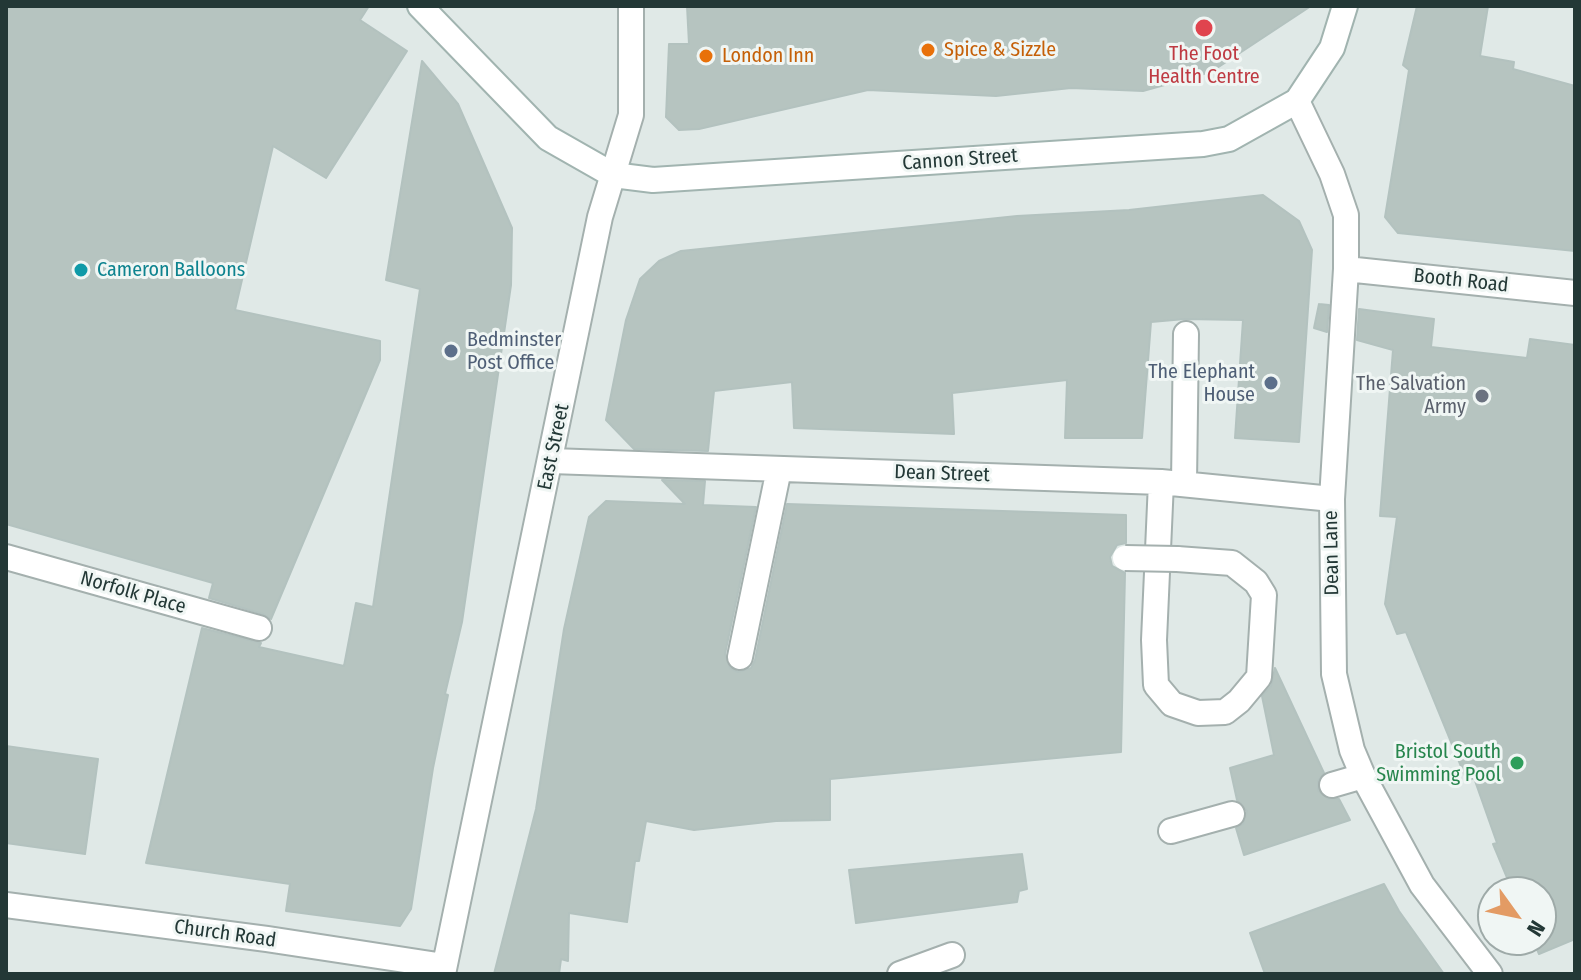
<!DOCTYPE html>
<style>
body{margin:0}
#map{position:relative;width:1581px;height:980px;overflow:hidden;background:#e0e9e7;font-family:"Fira Sans Condensed",sans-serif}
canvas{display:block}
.frame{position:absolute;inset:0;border:8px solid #233836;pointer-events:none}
.north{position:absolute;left:1477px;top:876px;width:80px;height:80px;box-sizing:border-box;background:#f0f6f4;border:2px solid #9eaaa8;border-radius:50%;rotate:123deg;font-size:22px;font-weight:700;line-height:32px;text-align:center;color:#233836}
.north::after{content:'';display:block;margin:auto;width:28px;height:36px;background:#e39b64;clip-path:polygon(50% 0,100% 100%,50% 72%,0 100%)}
</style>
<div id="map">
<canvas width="1581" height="980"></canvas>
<div class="frame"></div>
<div class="north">N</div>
</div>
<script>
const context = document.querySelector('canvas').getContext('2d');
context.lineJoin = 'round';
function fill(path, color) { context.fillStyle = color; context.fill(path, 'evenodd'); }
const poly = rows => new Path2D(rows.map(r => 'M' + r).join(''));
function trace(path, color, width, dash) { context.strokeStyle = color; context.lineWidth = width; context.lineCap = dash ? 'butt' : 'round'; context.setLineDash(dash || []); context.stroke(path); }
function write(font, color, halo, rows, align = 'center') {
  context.font = font + ' "Fira Sans Condensed",sans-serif'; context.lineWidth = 6; context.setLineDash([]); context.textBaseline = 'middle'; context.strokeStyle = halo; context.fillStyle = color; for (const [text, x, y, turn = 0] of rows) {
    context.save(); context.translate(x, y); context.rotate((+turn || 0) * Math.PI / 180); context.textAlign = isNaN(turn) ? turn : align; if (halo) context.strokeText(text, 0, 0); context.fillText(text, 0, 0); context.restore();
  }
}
const building = poly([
 [6,6,369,6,360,20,407,51,326,178,273,146,235,310,380,341,380,360,271,619,263,614,209,598,213,583,6,524,6,6],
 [687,6,1311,6,1211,72,1143,91,1071,88,996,96,868,90,699,129,679,130,666,117,669,44,689,44,687,6],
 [1417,6,1488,6,1480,56,1514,62,1513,69,1575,86,1575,251,1398,233,1385,217,1409,70,1403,65,1417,6],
 [422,61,458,104,512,228,511,285,462,622,445,694,448,695,433,768,411,909,400,926,286,911,290,884,146,863,202,628,261,643,259,647,344,666,356,603,373,607,420,289,386,280,422,61],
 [1263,195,1299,221,1312,250,1299,442,1235,438,1243,320,1185,319,1151,322,1142,438,1065,438,1067,380,952,393,954,434,794,428,792,382,714,391,708,451,634,449,606,420,626,320,640,279,659,261,681,251,1017,216,1129,210,1263,195],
 [1319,304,1329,305,1327,332,1314,328,1319,304],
 [1359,309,1434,319,1431,347,1527,358,1530,339,1575,345,1575,939,1539,954,1533,940,1541,940,1541,892,1513,892,1493,844,1497,843,1474,778,1467,781,1406,632,1397,634,1385,604,1397,517,1380,516,1393,350,1357,340,1359,309],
 [662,480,705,481,703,505,756,507,725,654,730,668,738,672,751,668,755,660,787,504,1126,515,1126,543,1117,545,1110,557,1112,566,1125,573,1121,752,830,779,830,820,776,821,694,830,646,821,639,861,635,861,627,922,569,913,568,961,561,959,559,974,494,974,536,809,564,629,589,517,606,501,685,504,662,480],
 [1275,668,1324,773,1318,781,1318,790,1328,799,1339,799,1350,820,1244,855,1236,828,1243,824,1247,811,1237,800,1230,768,1274,755,1262,696,1271,686,1275,668],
 [6,746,98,759,85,854,6,843,6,746],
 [1022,854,1027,889,1019,891,1017,902,856,923,849,870,1022,854],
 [1384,884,1399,911,1444,974,1265,974,1250,933,1384,884]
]);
fill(building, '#b6c4c0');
trace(building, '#b3c2bf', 2);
const lane = poly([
 [551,461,1161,482,1332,499],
 [1161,482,1154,640,1156,685,1172,704,1198,713,1225,712,1239,701,1259,677,1264,595,1256,582,1232,563,1177,559],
 [1184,483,1186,334],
 [6,557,259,628],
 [740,657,779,469],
 [1332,785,1363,776],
 [1171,831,1232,814],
 [900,974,952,955]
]);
const street = poly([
 [1297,101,1332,174,1346,215,1346,269,1332,499,1334,674,1352,750,1363,776,1422,885,1490,974],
 [1346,269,1575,293],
 [6,905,267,939,444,966],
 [443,974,600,217,631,115,631,6]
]);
const secondary = poly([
 [420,6,548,138,613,175,653,180,1203,144,1229,139,1297,101,1332,48,1345,6]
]);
trace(lane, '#a4b0ae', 28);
trace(street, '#a4b0ae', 28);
trace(secondary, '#a1b4b0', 28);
trace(lane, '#fff', 24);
trace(street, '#fff', 24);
trace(secondary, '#fff', 24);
const laneBridge = poly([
 [1125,558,1177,559]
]);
trace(laneBridge, '#a4b0ae', 28, []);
trace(laneBridge, '#fff', 24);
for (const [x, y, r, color] of [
 [1204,28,10,"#e0444e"],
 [928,50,8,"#e8710a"],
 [706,56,8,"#e8710a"],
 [81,270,8,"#0f9aa8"],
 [451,351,8,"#5c6f8a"],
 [1271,383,8,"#5c6f8a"],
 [1482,396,8,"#6b7280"],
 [1517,763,8,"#2e9e5b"]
]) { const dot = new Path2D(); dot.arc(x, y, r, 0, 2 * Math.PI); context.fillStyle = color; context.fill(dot); trace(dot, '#f0f6f4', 3); }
write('20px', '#c56008', '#f0f6f4', [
 ["Spice & Sizzle",944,50],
 ["London Inn",722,56]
], 'left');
write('20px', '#be3a42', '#f0f6f4', [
 ["The Foot",1204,54],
 ["Health Centre",1204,77]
]);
write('20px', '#233836', '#f0f6f4', [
 ["Cannon Street",960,160,-4],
 ["Booth Road",1461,281,6],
 ["East Street",554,447,-78],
 ["Dean Street",942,474,2],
 ["Dean Lane",1332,553,-91],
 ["Norfolk Place",133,593,16],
 ["Church Road",225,934,8]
]);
write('20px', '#0d838f', '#f0f6f4', [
 ["Cameron Balloons",97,270]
], 'left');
write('20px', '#4e5e75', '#f0f6f4', [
 ["Bedminster",467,340],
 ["Post Office",467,363],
 ["The Elephant",1255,372,"right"],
 ["House",1255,395,"right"]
], 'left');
write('20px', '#5b616d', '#f0f6f4', [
 ["The Salvation",1466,384],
 ["Army",1466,407]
], 'right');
write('20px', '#27864d', '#f0f6f4', [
 ["Bristol South",1501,752],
 ["Swimming Pool",1501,775]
], 'right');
</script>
